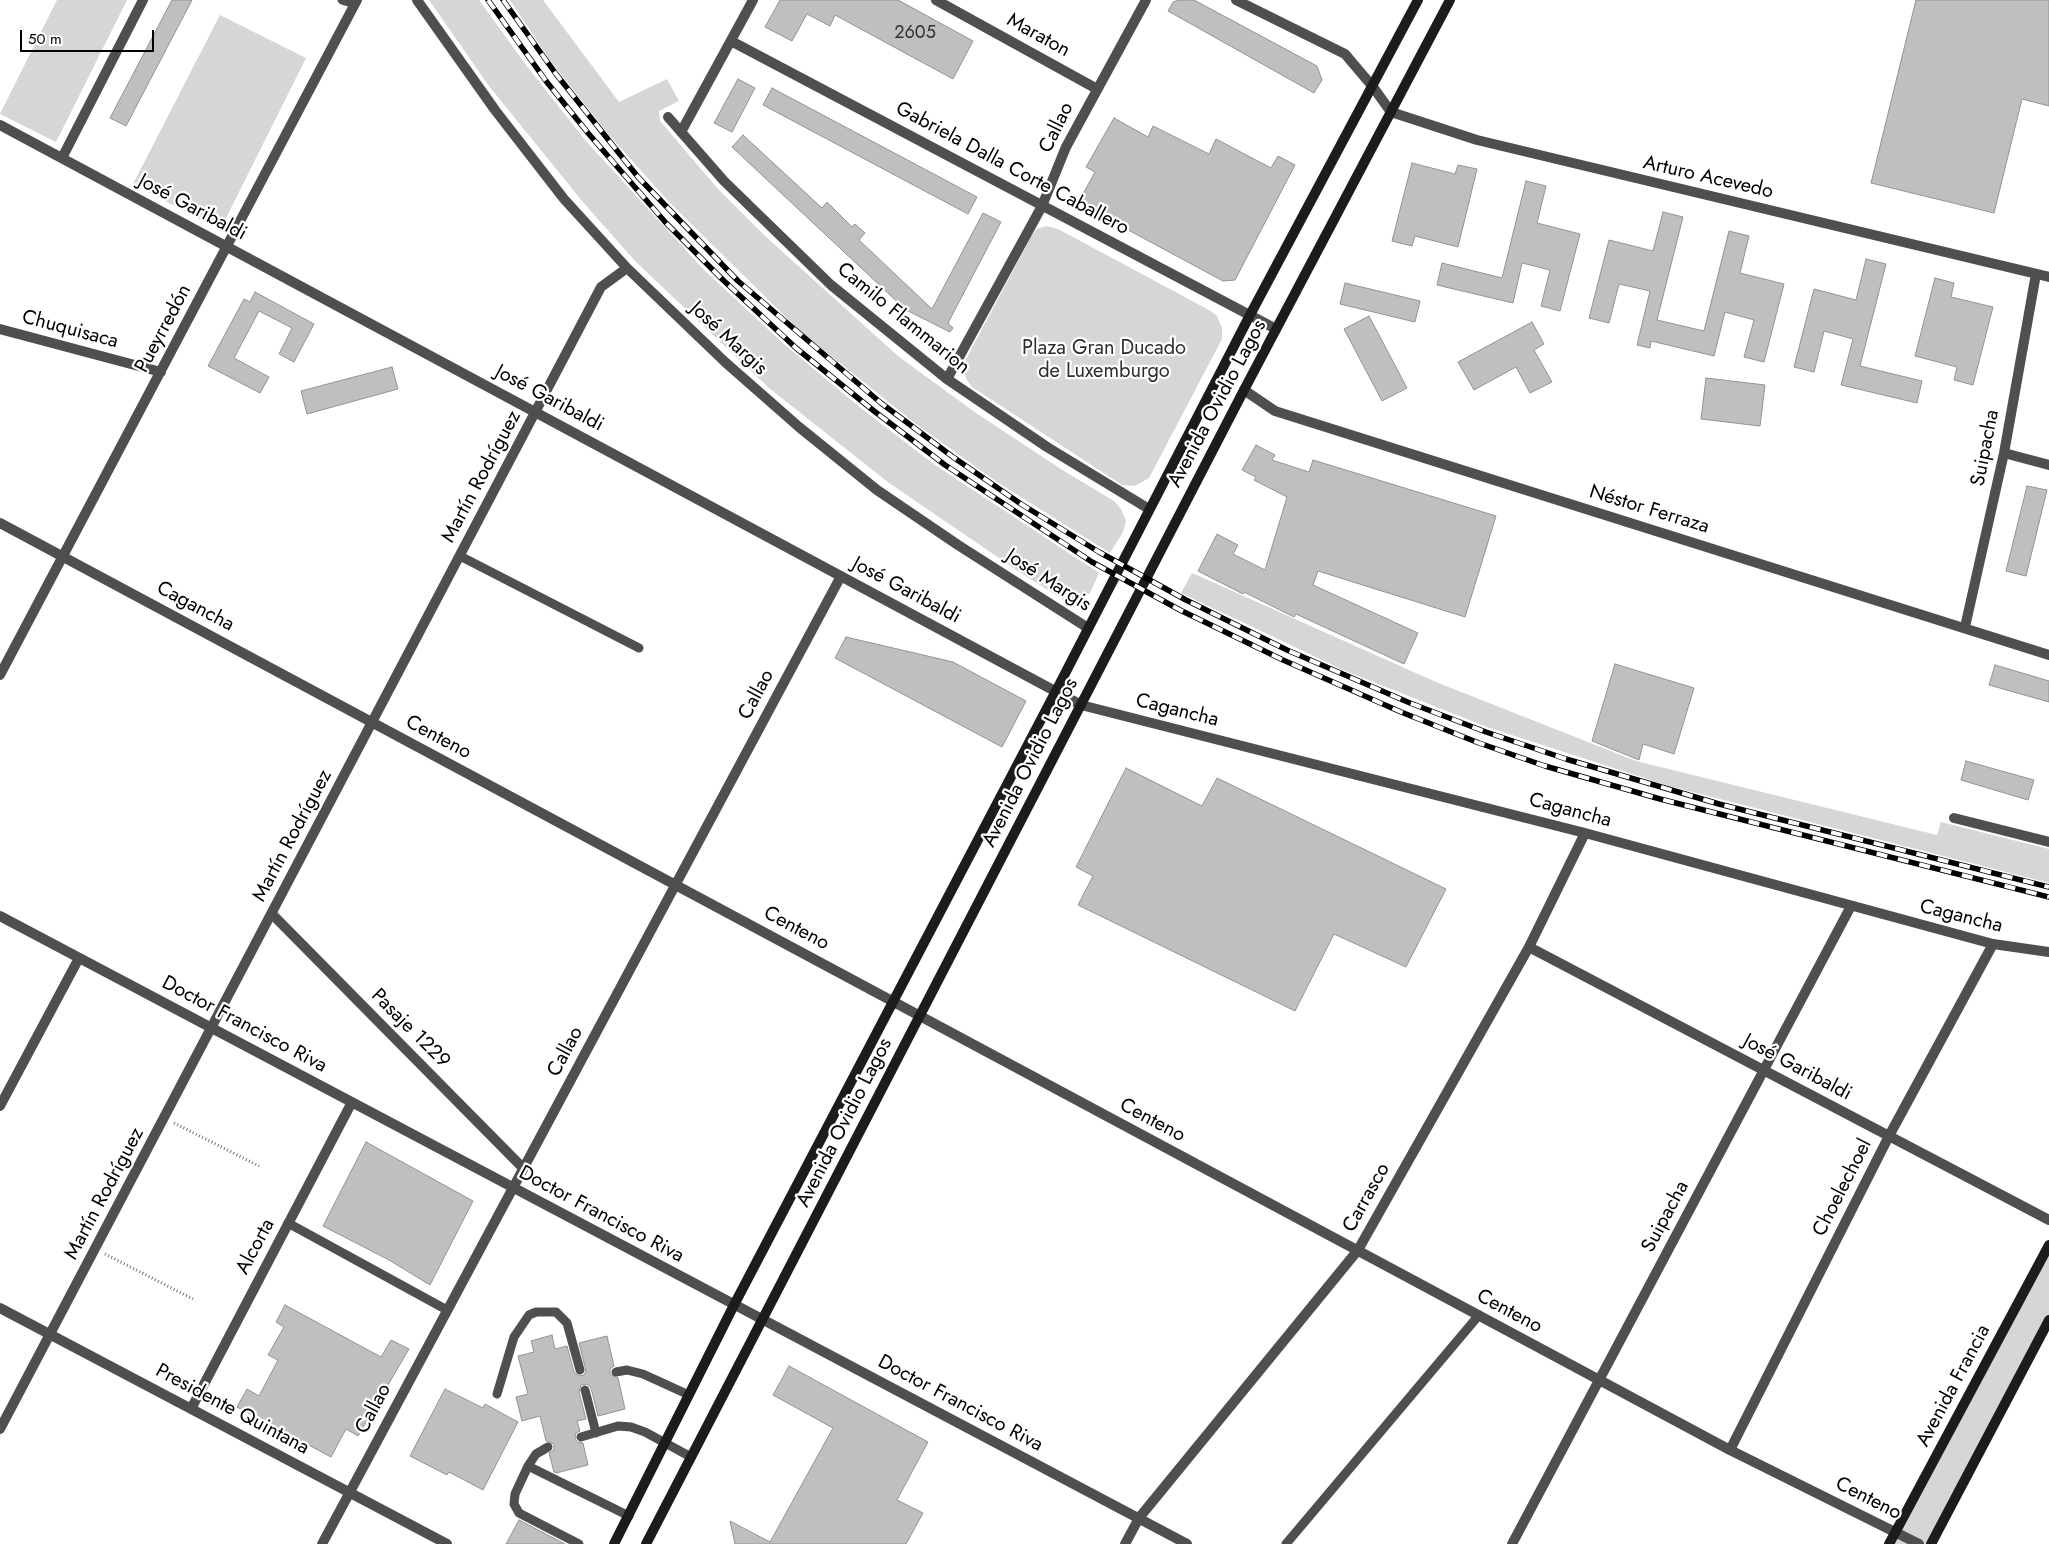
<!DOCTYPE html>
<meta charset="utf-8">
<style>
body{margin:0}
#map{position:relative;width:2049px;height:1544px;overflow:hidden;background:#fff;font-family:Jost,sans-serif}
canvas{display:block}
.scale{position:absolute;left:20px;top:30px;width:134px;height:22px;box-sizing:border-box;border:2px solid #000;border-top:0;padding-left:6px;font-size:15px;line-height:18px;white-space:nowrap;color:#000;-webkit-text-stroke:4px #fff;paint-order:stroke}
</style>
<div id="map">
<canvas width="2049" height="1544"></canvas>
<div class="scale">50 m</div>
</div>
<script>
const context = document.querySelector('canvas').getContext('2d');
context.lineJoin = 'round';
function fill(path, color) { context.fillStyle = color; context.fill(path, 'evenodd'); }
const poly = rows => new Path2D(rows.map(r => 'M' + r).join(''));
function trace(path, color, width, dash) { context.strokeStyle = color; context.lineWidth = width; context.lineCap = dash ? 'butt' : 'round'; context.setLineDash(dash || []); context.stroke(path); }
function write(font, color, halo, rows, align = 'center') {
  context.font = font + ' Jost,sans-serif'; context.lineWidth = 4.5; context.setLineDash([]); context.textBaseline = 'middle'; context.strokeStyle = halo; context.fillStyle = color; for (const [text, x, y, turn = 0] of rows) {
    context.save(); context.translate(x, y); context.rotate((+turn || 0) * Math.PI / 180); context.textAlign = isNaN(turn) ? turn : align; if (halo) context.strokeText(text, 0, 0); context.fillText(text, 0, 0); context.restore();
  }
}
fill(poly([
 [57,0,127,0,56,142,0,114],
 [429,0,479,0,529,69,585,140,704,270,785,345,862,409,935,465,1099,573,1090,593,1078,601,1064,600,1021,573,889,483,769,388,635,261,582,201,489,86],
 [510,0,543,0,619,102,667,79,679,101,659,111,660,121,719,190,764,235,898,356,976,413,1064,471,1114,501,1121,509,1126,521,1123,532,1110,553,997,482,916,424,800,331,670,203,609,135,549,59],
 [220,15,306,58,225,220,209,224,133,184],
 [1046,226,1058,229,1209,310,1217,316,1222,328,1222,339,1149,478,1135,486,1122,485,972,387,966,379,964,370,966,359,1032,235,1037,229],
 [1192,573,1436,682,1636,761,1937,835,1941,822,2049,849,2049,883,1669,786,1487,727,1343,670,1181,593],
 [2049,1245,2049,1320,1931,1544,1889,1544]
]), '#d6d6d6');
const building = poly([
 [172,0,192,0,126,126,110,118,172,0],
 [780,0,898,0,973,41,953,79,835,15,830,26,807,14,792,41,765,27,780,0],
 [1179,0,1194,0,1317,66,1322,80,1314,93,1168,11,1173,2,1179,0],
 [1916,0,2049,0,2049,106,2022,99,1994,213,1871,183,1916,0],
 [738,79,755,88,732,132,714,123,738,79],
 [772,88,977,197,968,214,763,105,772,88],
 [1114,118,1148,137,1153,126,1209,154,1216,139,1271,168,1278,156,1295,165,1235,280,1223,281,1078,203,1095,172,1086,167,1114,118],
 [743,135,822,208,827,202,852,227,855,224,865,233,859,240,932,309,983,213,1001,222,948,323,953,328,950,332,906,310,732,147,743,135],
 [1412,163,1455,174,1458,165,1477,169,1458,247,1415,236,1412,246,1392,241,1412,163],
 [1526,181,1546,186,1537,223,1580,234,1560,311,1541,306,1550,270,1522,263,1513,303,1437,285,1442,263,1502,278,1526,181],
 [1663,212,1683,217,1657,320,1704,331,1729,231,1749,236,1740,273,1784,284,1764,362,1744,357,1754,320,1725,312,1714,356,1651,341,1650,348,1637,345,1650,291,1619,284,1609,323,1589,318,1609,240,1653,251,1663,212],
 [1866,259,1886,264,1860,366,1922,381,1917,403,1841,385,1853,339,1824,331,1814,372,1794,367,1814,289,1856,300,1866,259],
 [1935,278,1954,283,1951,297,1993,307,1973,385,1954,380,1957,367,1915,356,1935,278],
 [1345,283,1420,301,1415,322,1340,304,1345,283],
 [255,292,314,324,294,362,279,354,292,328,259,311,234,358,269,377,260,393,208,366,244,299,250,302,255,292],
 [1369,316,1407,388,1382,401,1344,329,1369,316],
 [1532,322,1544,344,1534,350,1552,382,1530,393,1516,367,1474,390,1458,362,1532,322],
 [392,367,398,389,307,414,301,391,392,367],
 [1706,378,1765,385,1760,426,1701,419,1706,378],
 [1256,445,1275,455,1272,460,1309,472,1313,460,1496,516,1465,617,1318,571,1313,585,1418,633,1404,664,1296,614,1294,617,1244,592,1243,594,1198,571,1217,534,1238,545,1233,554,1265,570,1287,497,1254,480,1256,477,1242,470,1256,445],
 [2027,486,2047,490,2026,576,2006,571,2027,486],
 [846,637,953,662,1026,701,1002,747,835,658,846,637],
 [1615,664,1694,688,1674,754,1643,744,1639,760,1592,741,1615,664],
 [1995,665,2049,681,2049,702,1989,685,1995,665],
 [1966,761,2034,780,2028,800,1961,780,1966,761],
 [1126,768,1202,806,1217,778,1446,889,1406,967,1334,934,1295,1011,1078,905,1093,876,1076,867,1126,768],
 [366,1142,473,1201,430,1285,389,1260,323,1226,366,1142],
 [285,1305,381,1357,391,1340,409,1349,358,1436,346,1429,331,1457,237,1407,247,1389,259,1396,278,1360,268,1355,284,1327,276,1322,285,1305],
 [552,1335,555,1349,567,1346,574,1372,579,1376,584,1375,586,1371,579,1343,607,1336,614,1366,610,1369,610,1374,618,1378,625,1409,598,1416,591,1388,587,1384,581,1385,579,1392,586,1419,577,1421,580,1431,576,1433,575,1438,577,1442,583,1443,588,1465,556,1473,554,1472,549,1453,554,1450,554,1444,546,1441,540,1416,522,1421,516,1397,528,1394,518,1356,534,1352,531,1341,552,1335],
 [789,1366,928,1442,897,1500,923,1513,906,1544,735,1544,730,1521,770,1542,833,1428,773,1395,789,1366],
 [445,1389,483,1408,485,1404,518,1422,483,1490,449,1472,447,1475,410,1456,445,1389],
 [519,1520,565,1544,506,1544,519,1520]
]);
fill(building, '#bfbfbf');
trace(building, '#939393', 1);
trace(poly([
 [174,1123,259,1166],
 [105,1254,193,1299]
]), '#717171', 3, [1, 2.5]);
trace(poly([
 [342,0,355,4],
 [460,556,639,648],
 [288,1223,447,1310],
 [616,1372,627,1370,643,1374,689,1395],
 [585,1390,596,1433],
 [497,1394,514,1337,529,1315,536,1312,556,1312,567,1323,580,1370],
 [581,1437,618,1426,631,1427,645,1432,691,1457],
 [548,1447,536,1454,528,1466,515,1494,514,1504,519,1513,579,1544],
 [528,1466,629,1516],
 [1286,1544,1479,1315]
]), '#4f4f4f', 9);
trace(poly([
 [417,0,495,110,564,199,627,268,725,362,799,427,877,490,958,545,1088,628],
 [936,0,1097,89],
 [1236,0,1345,54,1373,87,1391,112,1477,140,2049,277],
 [731,41,1276,329],
 [668,117,724,181,831,285,947,379,1047,447,1149,509],
 [0,125,1081,705,1585,833,1993,944,2049,952],
 [681,132,753,0],
 [62,158,143,0],
 [0,329,161,372],
 [947,379,1042,206,1066,147,1146,0],
 [1244,390,1275,411,2049,655],
 [2004,453,2049,465],
 [0,523,1730,1450,1919,1544],
 [1965,627,2004,453,2036,274],
 [0,675,357,0],
 [1954,818,2049,842],
 [272,914,523,1168],
 [0,916,1187,1544],
 [1529,947,2049,1220],
 [0,1106,79,958],
 [0,1308,447,1544],
 [191,1409,352,1102],
 [0,1429,601,287,627,268],
 [1730,1450,1889,1136,1993,944],
 [322,1544,841,576],
 [1125,1544,1139,1518,1358,1250,1529,947,1585,833],
 [1512,1544,1851,906]
]), '#4f4f4f', 10);
trace(poly([
 [614,1544,734,1305,1056,691,1250,315,1418,0],
 [646,1544,1244,390,1450,0],
 [1889,1544,2049,1245],
 [1931,1544,2049,1320]
]), '#1c1c1c', 10);
const rail = poly([
 [488,0,546,81,588,133,666,223,723,280,796,348,874,411,945,465,1092,562,1180,610,1283,660,1401,712,1479,743,1545,766,1660,799,2049,897],
 [503,0,556,74,638,177,738,281,881,403,953,457,1021,504,1099,552,1186,600,1287,650,1410,703,1486,732,1566,759,1719,804,2049,887]
]);
trace(rail, '#000', 5.5);
trace(rail, '#fff', 4, [11]);
write('18px', '#303030', null, [
 ["2605",915,34]
]);
write('20px', '#000', '#fff', [
 ["Maraton",1038,36,29],
 ["Callao",1057,128,-64],
 ["Gabriela Dalla Corte Caballero",1012,169,28],
 ["Arturo Acevedo",1708,178,13],
 ["José Garibaldi",192,208,28],
 ["Camilo Flammarion",903,319,39],
 ["Pueyrredón",164,329,-62],
 ["Chuquisaca",70,330,15],
 ["José Margis",728,339,43],
 ["José Garibaldi",549,399,28],
 ["Avenida Ovidio Lagos",1218,404,-62],
 ["Suipacha",1986,448,-79],
 ["Martín Rodríguez",482,477,-62],
 ["Néstor Ferraza",1649,510,17],
 ["José Margis",1048,581,33],
 ["José Garibaldi",906,591,28],
 ["Cagancha",195,607,28],
 ["Callao",757,695,-62],
 ["Cagancha",1177,711,14],
 ["Centeno",438,738,28],
 ["Avenida Ovidio Lagos",1031,763,-63],
 ["Cagancha",1570,811,15],
 ["Martín Rodríguez",293,836,-62],
 ["Cagancha",1961,917,14],
 ["Centeno",796,929,28],
 ["Doctor Francisco Riva",244,1025,28],
 ["Pasaje 1229",410,1029,45],
 ["Callao",566,1052,-62],
 ["José Garibaldi",1797,1068,28],
 ["Centeno",1152,1121,28],
 ["Avenida Ovidio Lagos",845,1123,-63],
 ["Choelechoel",1843,1188,-63],
 ["Martín Rodríguez",105,1194,-62],
 ["Carrasco",1367,1198,-61],
 ["Doctor Francisco Riva",601,1215,28],
 ["Suipacha",1666,1217,-62],
 ["Alcorta",256,1247,-62],
 ["Centeno",1509,1312,28],
 ["Avenida Francia",1954,1386,-62],
 ["Doctor Francisco Riva",960,1404,28],
 ["Callao",374,1409,-62],
 ["Presidente Quintana",232,1410,28],
 ["Centeno",1868,1499,27]
]);
write('20px', '#2d2d2d', '#fff', [
 ["Plaza Gran Ducado",1104,349],
 ["de Luxemburgo",1104,372]
]);
</script>
